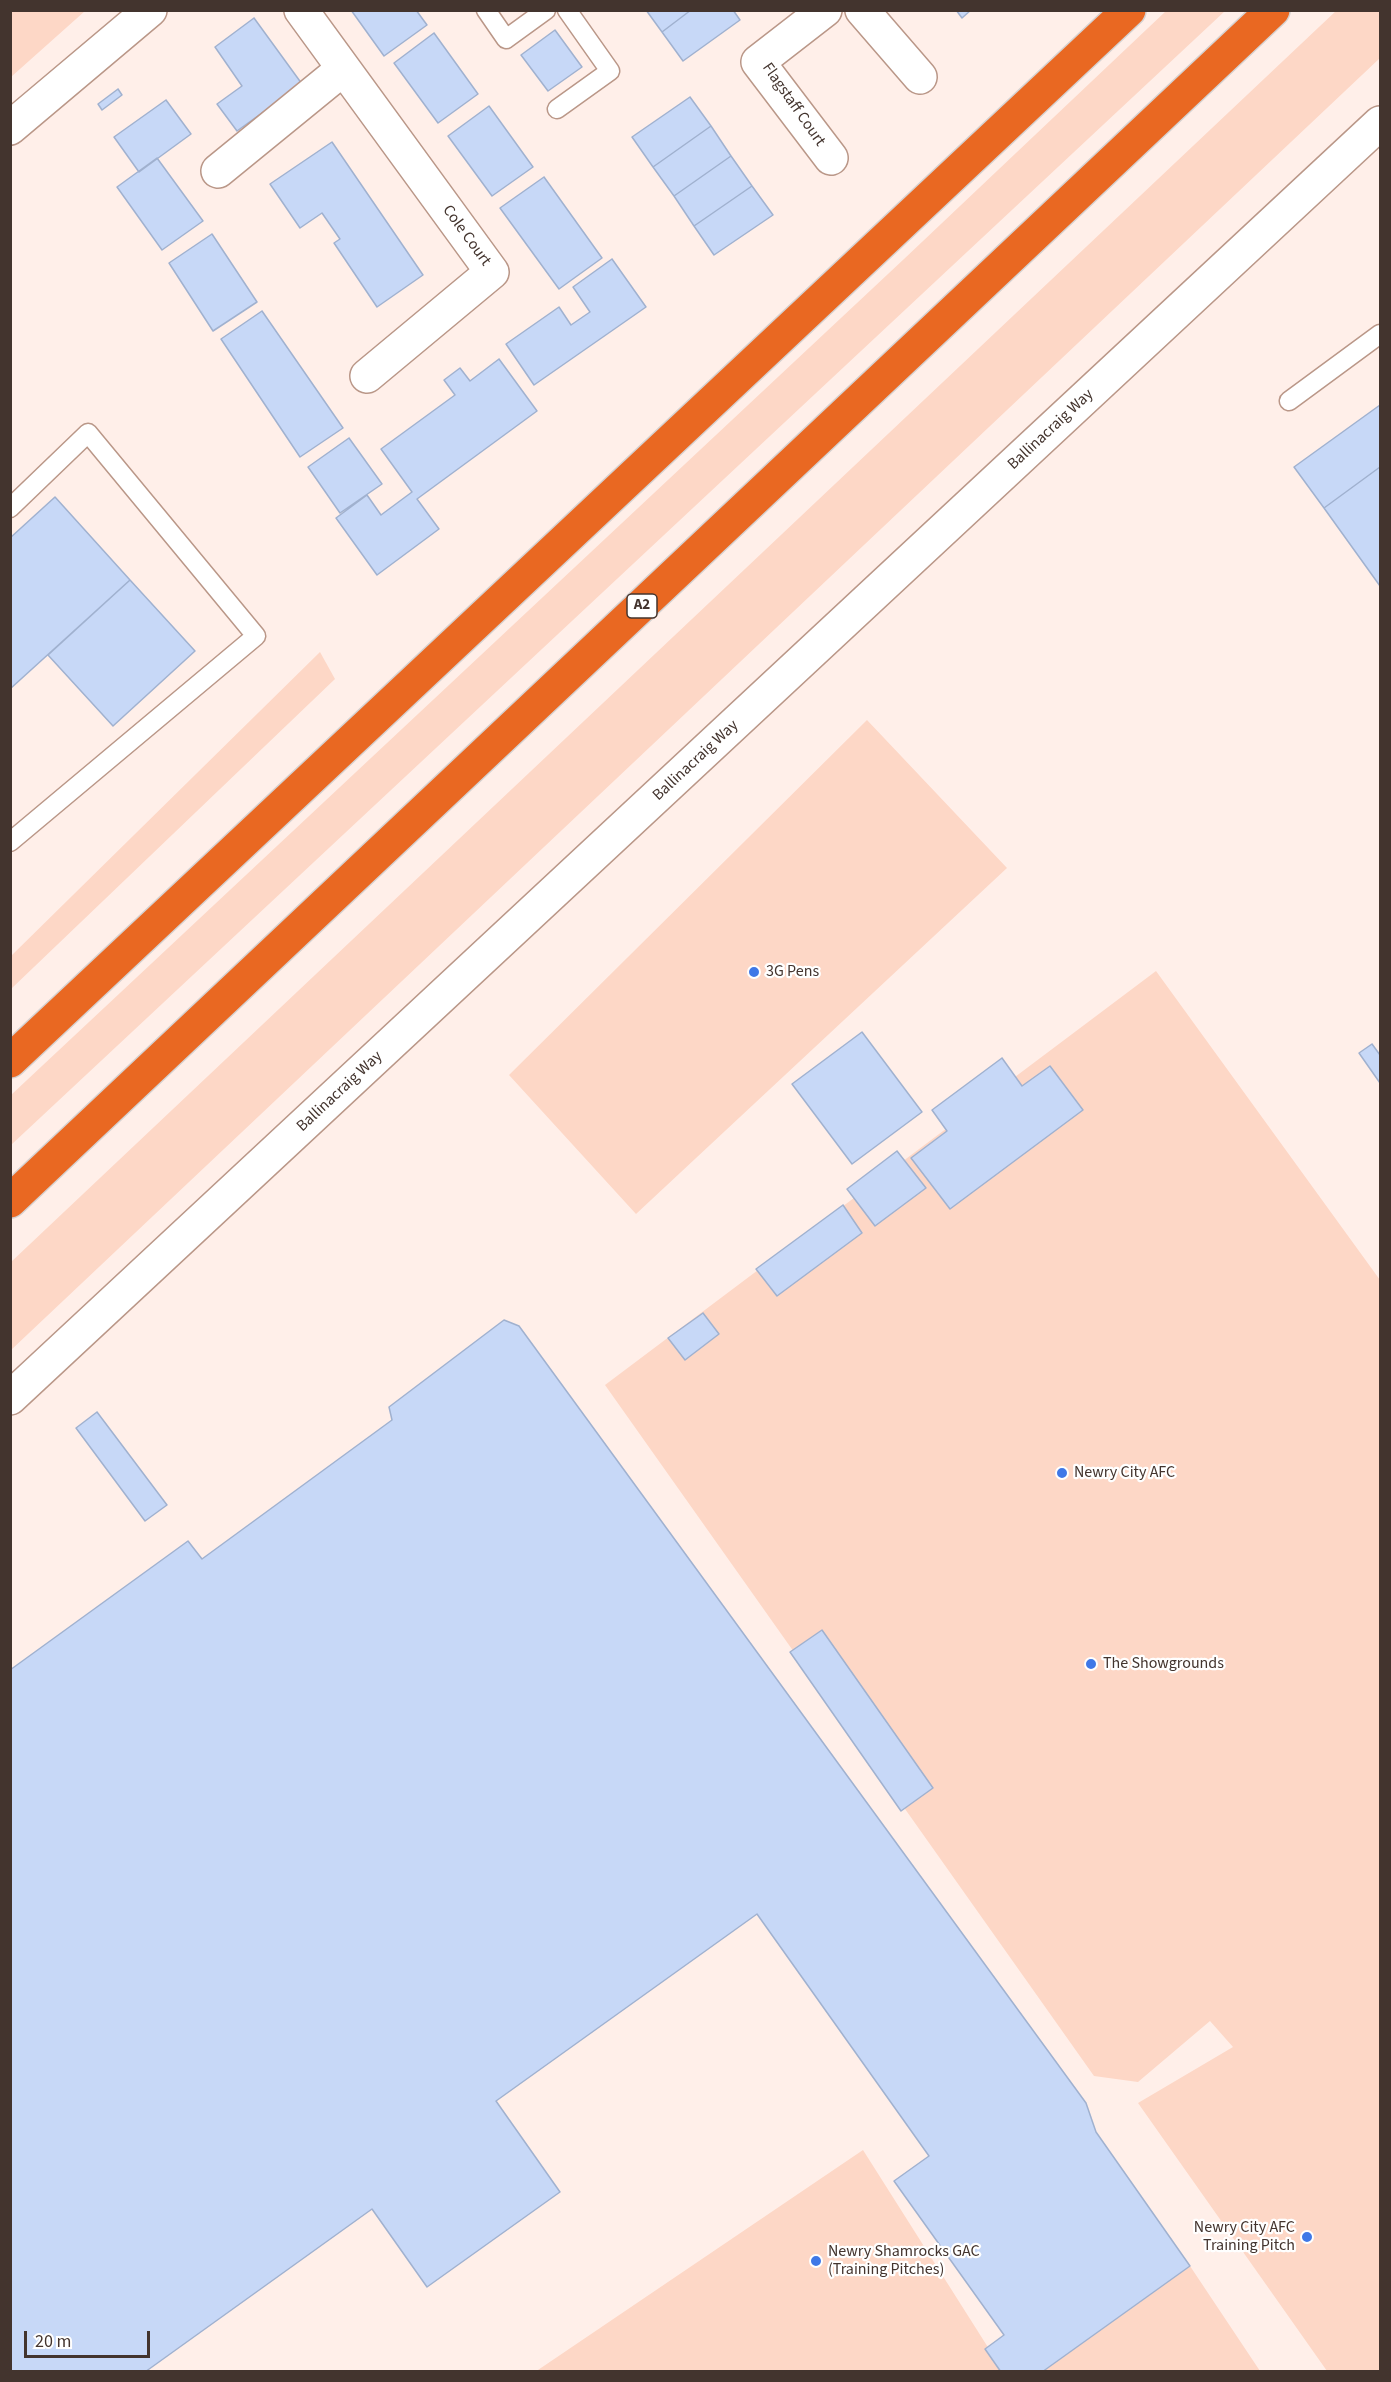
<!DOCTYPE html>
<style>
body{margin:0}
#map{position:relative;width:1391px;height:2382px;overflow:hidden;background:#ffefe9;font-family:"Source Sans 3",sans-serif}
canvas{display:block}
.frame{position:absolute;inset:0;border:12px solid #43342e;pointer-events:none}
.scale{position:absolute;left:24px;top:2331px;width:126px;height:27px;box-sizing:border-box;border:3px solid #43342e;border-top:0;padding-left:8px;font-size:18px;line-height:21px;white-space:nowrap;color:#43342e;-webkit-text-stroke:4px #fff;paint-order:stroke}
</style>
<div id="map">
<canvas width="1391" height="2382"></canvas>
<div class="frame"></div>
<div class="scale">20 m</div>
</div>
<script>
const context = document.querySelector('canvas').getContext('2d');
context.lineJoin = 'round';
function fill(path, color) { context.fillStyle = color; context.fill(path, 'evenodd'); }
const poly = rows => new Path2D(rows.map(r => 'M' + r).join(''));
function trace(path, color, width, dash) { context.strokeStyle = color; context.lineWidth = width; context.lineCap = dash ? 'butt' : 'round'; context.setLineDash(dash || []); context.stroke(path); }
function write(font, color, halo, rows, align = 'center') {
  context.font = font + ' "Source Sans 3",sans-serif'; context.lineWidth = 4.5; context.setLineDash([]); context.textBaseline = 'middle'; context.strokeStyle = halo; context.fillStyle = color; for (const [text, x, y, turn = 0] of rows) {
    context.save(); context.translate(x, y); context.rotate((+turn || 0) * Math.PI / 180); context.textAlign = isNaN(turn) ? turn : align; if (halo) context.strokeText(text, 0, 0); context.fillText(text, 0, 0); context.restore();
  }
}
fill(poly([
 [11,10,85,10,85,11,11,77],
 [1337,10,1380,11,1380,58,11,1350,11,1262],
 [1166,11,1225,11,11,1145,11,1095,904,259],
 [320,652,335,679,11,989,11,956],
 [867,720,1007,868,636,1214,509,1075],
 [1156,971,1380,1280,1380,2371,1327,2371,1138,2103,1233,2047,1210,2021,1138,2082,1094,2076,605,1385],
 [863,2150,1003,2371,535,2372],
 [1190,2266,1260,2371,1042,2372]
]), '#fdd7c6');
const building = poly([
 [351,10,416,10,427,25,384,56,351,10],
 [646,10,691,10,662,32,646,10],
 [691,10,733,10,740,20,683,61,662,32,691,10],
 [956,10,971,10,962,18,956,10],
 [254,18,302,84,237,131,217,104,242,86,215,47,254,18],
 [555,30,582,67,548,91,521,55,555,30],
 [434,33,478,94,438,123,394,63,434,33],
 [118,89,122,95,102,110,98,104,118,89],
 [690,97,711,126,653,167,632,137,690,97],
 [166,100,191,134,139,172,114,137,166,100],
 [489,106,533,167,492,196,448,136,489,106],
 [711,126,731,156,674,196,653,167,711,126],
 [332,142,423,275,377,307,334,243,340,239,322,213,300,228,270,184,332,142],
 [731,156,752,186,694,226,674,196,731,156],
 [157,158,203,221,162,250,117,187,157,158],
 [544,177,602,258,559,289,500,208,544,177],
 [752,186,773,215,714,255,694,226,752,186],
 [212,234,257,302,213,331,169,263,212,234],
 [612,259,646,307,534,385,506,344,559,307,571,325,590,312,573,287,612,259],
 [262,311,343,428,300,457,221,339,262,311],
 [499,359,537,411,417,499,439,529,377,575,336,518,367,495,381,515,412,492,381,449,455,395,444,380,460,368,470,381,499,359],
 [1380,405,1380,467,1324,508,1294,467,1380,405],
 [349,438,382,484,340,513,308,467,349,438],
 [1380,467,1380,586,1324,508,1380,467],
 [55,497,130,580,10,689,10,538,55,497],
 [130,580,195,651,113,726,48,655,130,580],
 [862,1032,922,1112,852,1164,792,1084,862,1032],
 [1372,1044,1380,1055,1380,1083,1359,1053,1372,1044],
 [1002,1058,1022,1086,1050,1066,1083,1110,950,1209,911,1158,947,1131,932,1110,1002,1058],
 [897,1151,926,1188,875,1226,847,1189,897,1151],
 [843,1205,862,1233,777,1296,756,1269,843,1205],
 [703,1313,719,1334,685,1360,668,1338,703,1313],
 [504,1320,519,1326,1086,2103,1096,2132,1190,2266,1042,2372,1001,2372,985,2349,1004,2335,894,2181,929,2156,757,1914,496,2101,560,2192,427,2287,372,2209,145,2372,10,2372,10,1670,188,1541,202,1559,392,1420,389,1407,504,1320],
 [97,1412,167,1505,145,1521,76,1428,97,1412],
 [822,1630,933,1788,901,1811,790,1652,822,1630]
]);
fill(building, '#c7d8f7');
trace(building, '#a0b1cf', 1.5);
const lane = poly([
 [486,10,506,39,546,10],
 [557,109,610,71,567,10],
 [1289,401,1380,334],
 [10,508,88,433,256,636,10,842]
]);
const street = poly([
 [301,10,492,272,367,376],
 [825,10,758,62,831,158],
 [862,10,920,77],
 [218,171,343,69],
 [10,1398,1380,123]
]);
const secondary = poly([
 [10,128,150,10]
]);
const highway = poly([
 [10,1061,1129,10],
 [10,1201,1273,10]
]);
trace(lane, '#ba9788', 21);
trace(street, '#ba9788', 36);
trace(secondary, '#ba9788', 36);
trace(highway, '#d6d2d1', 36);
trace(lane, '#fff', 18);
trace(street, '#fff', 33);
trace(secondary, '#fff', 33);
trace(highway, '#e96822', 33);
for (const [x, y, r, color] of [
 [754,972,6,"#3f78e7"],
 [1062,1473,6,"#3f78e7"],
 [1091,1664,6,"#3f78e7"],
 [1307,2237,6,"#3f78e7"],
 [816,2261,6,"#3f78e7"]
]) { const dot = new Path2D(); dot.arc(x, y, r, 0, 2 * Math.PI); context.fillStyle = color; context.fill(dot); trace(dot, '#fff', 2); }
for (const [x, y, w] of [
 [642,606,30]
]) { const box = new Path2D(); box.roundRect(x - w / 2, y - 12, w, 24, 4.5); context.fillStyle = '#fff'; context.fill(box); trace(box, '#43342e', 1.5); }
write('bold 15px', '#43342e', null, [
 ["A2",642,606]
]);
write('16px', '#43342e', '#fff', [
 ["Flagstaff Court",793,105,55],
 ["Cole Court",466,236,54],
 ["Ballinacraig Way",1051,430,-43],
 ["Ballinacraig Way",696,761,-43],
 ["Ballinacraig Way",340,1092,-43]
]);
write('16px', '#43342e', '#fff', [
 ["3G Pens",766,972],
 ["Newry City AFC",1074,1473],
 ["The Showgrounds",1103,1664],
 ["Newry City AFC",1295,2228,"right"],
 ["Training Pitch",1295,2246,"right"],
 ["Newry Shamrocks GAC",828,2252],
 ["(Training Pitches)",828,2270]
], 'left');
</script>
